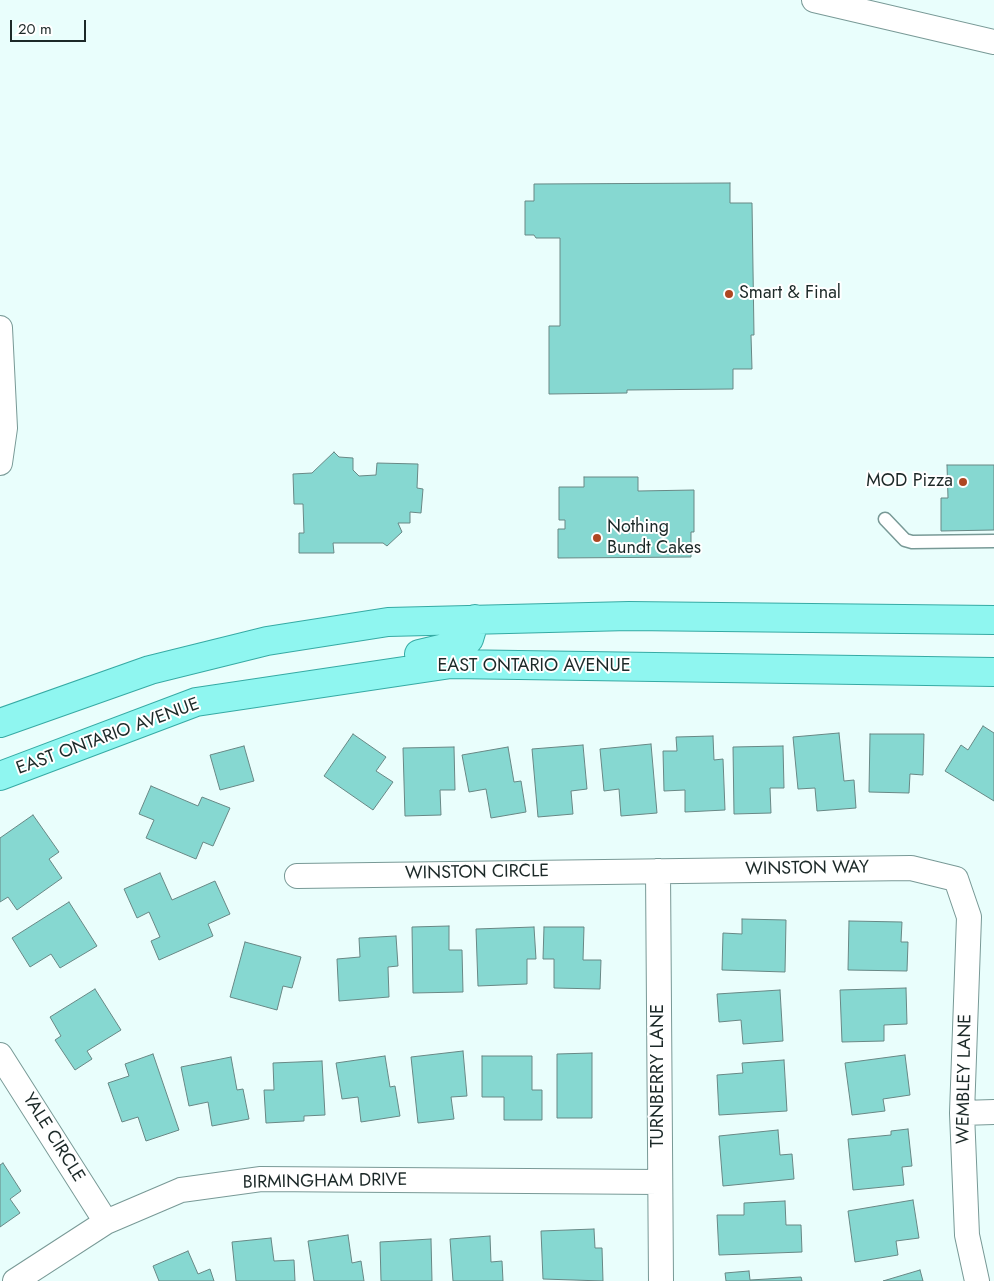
<!DOCTYPE html>
<style>
body{margin:0}
#map{position:relative;width:994px;height:1281px;overflow:hidden;background:#e9fefc;font-family:Jost,sans-serif}
canvas{display:block}
.scale{position:absolute;left:10px;top:20px;width:76px;height:22px;box-sizing:border-box;border:2px solid #1c2928;border-top:0;padding-left:6px;font-size:15px;line-height:18px;white-space:nowrap;color:#1c2928;-webkit-text-stroke:4px #fff;paint-order:stroke}
</style>
<div id="map">
<canvas width="994" height="1281"></canvas>
<div class="scale">20 m</div>
</div>
<script>
const context = document.querySelector('canvas').getContext('2d');
context.lineJoin = 'round';
function fill(path, color) { context.fillStyle = color; context.fill(path, 'evenodd'); }
const poly = rows => new Path2D(rows.map(r => 'M' + r).join(''));
function trace(path, color, width, dash) { context.strokeStyle = color; context.lineWidth = width; context.lineCap = dash ? 'butt' : 'round'; context.setLineDash(dash || []); context.stroke(path); }
function write(font, color, halo, rows, align = 'center') {
  context.font = font + ' Jost,sans-serif'; context.lineWidth = 4; context.setLineDash([]); context.textBaseline = 'middle'; context.strokeStyle = halo; context.fillStyle = color; for (const [text, x, y, turn = 0] of rows) {
    context.save(); context.translate(x, y); context.rotate((+turn || 0) * Math.PI / 180); context.textAlign = isNaN(turn) ? turn : align; if (halo) context.strokeText(text, 0, 0); context.fillText(text, 0, 0); context.restore();
  }
}
const building = poly([
 [730,183,730,203,752,203,754,335,751,335,752,369,733,369,733,389,627,390,627,393,549,394,549,326,560,326,560,238,536,238,534,235,525,235,525,201,534,201,534,184,730,183],
 [334,452,339,457,353,458,353,470,359,476,376,475,377,463,418,464,417,488,423,489,421,513,410,512,410,523,398,523,402,532,387,546,383,543,333,543,334,553,299,553,299,533,304,533,303,504,294,504,293,474,312,473,334,452],
 [947,465,994,465,994,530,941,531,941,498,948,498,947,465],
 [584,477,638,477,638,491,694,490,694,532,691,532,691,557,558,558,558,529,565,529,565,520,559,520,559,487,584,487,584,477],
 [983,726,994,733,994,801,945,771,961,745,968,750,983,726],
 [839,733,844,781,854,780,856,808,817,811,815,788,798,789,793,737,839,733],
 [353,734,386,757,376,771,393,782,373,810,324,776,353,734],
 [870,734,924,734,923,775,910,774,909,793,869,792,870,734],
 [713,736,714,760,723,759,725,810,685,812,685,790,664,791,663,751,677,751,676,737,713,736],
 [651,744,657,813,621,816,619,789,604,791,600,749,651,744],
 [583,745,587,789,571,791,573,814,538,817,532,749,583,745],
 [244,746,254,781,220,790,210,755,244,746],
 [783,746,784,788,770,788,771,813,734,814,733,747,783,746],
 [454,747,455,790,440,790,441,815,405,816,403,748,454,747],
 [508,747,514,782,521,781,526,812,491,818,486,789,469,792,462,755,508,747],
 [151,786,198,806,202,797,230,808,213,846,203,842,196,859,146,838,154,820,139,814,151,786],
 [33,815,59,852,49,859,62,878,17,910,8,897,0,902,0,838,33,815],
 [160,873,172,900,215,881,230,914,208,924,213,936,159,960,151,941,160,937,149,912,137,918,124,889,160,873],
 [69,902,97,946,60,968,51,954,30,967,12,938,69,902],
 [742,919,786,920,785,972,722,970,723,933,742,934,742,919],
 [849,921,902,922,901,942,908,942,907,971,848,970,849,921],
 [449,926,449,950,462,950,463,992,413,993,412,927,449,926],
 [534,927,536,959,527,959,527,984,478,986,476,929,534,927],
 [544,927,584,927,583,960,601,960,600,989,554,988,554,959,543,959,544,927],
 [396,936,398,966,388,967,389,997,339,1001,337,959,360,957,359,938,396,936],
 [245,942,301,957,292,988,283,986,277,1010,230,997,245,942],
 [906,988,907,1024,884,1025,884,1041,842,1042,840,990,906,988],
 [95,989,121,1030,87,1051,92,1059,75,1070,55,1040,61,1036,50,1017,95,989],
 [780,990,783,1041,743,1044,741,1020,719,1022,717,994,780,990],
 [463,1051,467,1096,451,1097,454,1119,418,1123,411,1057,463,1051],
 [592,1053,592,1118,557,1118,557,1054,592,1053],
 [153,1054,179,1130,146,1141,138,1117,122,1122,108,1083,129,1076,125,1064,153,1054],
 [905,1055,910,1095,883,1099,885,1111,852,1115,845,1063,905,1055],
 [385,1056,390,1087,395,1086,400,1116,361,1122,358,1097,342,1099,336,1063,385,1056],
 [482,1056,532,1056,532,1090,542,1090,542,1120,504,1120,504,1097,482,1097,482,1056],
 [231,1057,237,1090,243,1089,249,1119,212,1126,208,1102,189,1106,181,1067,231,1057],
 [784,1060,787,1111,719,1115,717,1075,743,1073,742,1063,784,1060],
 [322,1061,325,1115,304,1116,304,1121,266,1123,264,1090,274,1090,273,1063,322,1061],
 [908,1129,912,1166,902,1167,904,1185,853,1190,848,1139,891,1135,891,1131,908,1129],
 [778,1130,780,1155,792,1154,794,1179,723,1186,719,1136,778,1130],
 [3,1163,21,1191,10,1199,20,1213,0,1227,0,1165,3,1163],
 [913,1200,919,1238,896,1241,898,1255,855,1262,848,1211,913,1200],
 [785,1201,786,1225,801,1225,802,1252,719,1255,717,1215,744,1215,744,1203,785,1201],
 [594,1229,595,1248,602,1248,603,1281,543,1279,541,1231,594,1229],
 [348,1235,352,1263,361,1261,364,1281,314,1281,308,1241,348,1235],
 [490,1236,491,1262,502,1261,503,1281,453,1281,450,1239,490,1236],
 [271,1238,274,1261,294,1260,295,1281,236,1281,232,1242,271,1238],
 [431,1239,432,1281,381,1281,380,1242,431,1239],
 [188,1251,198,1274,210,1269,214,1281,159,1281,153,1266,188,1251],
 [920,1270,923,1281,883,1281,920,1270],
 [749,1271,750,1280,801,1277,802,1281,726,1281,725,1273,749,1271]
]);
fill(building, '#86d8d1');
trace(building, '#688885', 1);
const lane = poly([
 [885,519,905,540,912,542,994,541]
]);
const street = poly([
 [814,0,994,42],
 [0,328,5,428,0,463],
 [658,871,661,1281],
 [297,876,911,868,956,879,969,917,962,1113,967,1235,977,1281],
 [0,1055,106,1222],
 [962,1113,994,1112],
 [15,1281,106,1222,181,1190,261,1179,659,1182]
]);
const primary = poly([
 [419,654,465,643,469,639,475,619],
 [0,723,150,670,267,641,388,622,629,616,994,620],
 [0,776,196,702,451,664,994,672]
]);
trace(lane, '#789996', 15);
trace(street, '#789996', 26);
trace(primary, '#36aaa4', 30);
trace(lane, '#fff', 12);
trace(street, '#fff', 24);
trace(primary, '#8ff6f0', 28);
for (const [x, y, r, color] of [
 [729,294,5,"#ae4722"],
 [963,482,5,"#ae4722"],
 [597,538,5,"#ae4722"]
]) { const dot = new Path2D(); dot.arc(x, y, r, 0, 2 * Math.PI); context.fillStyle = color; context.fill(dot); trace(dot, '#fff', 2); }
write('18px', '#1c2928', '#fff', [
 ["Smart & Final",739,294],
 ["MOD Pizza",953,482,"right"],
 ["Nothing",607,528],
 ["Bundt Cakes",607,549]
], 'left');
write('18px', '#1c2928', '#fff', [
 ["EAST ONTARIO AVENUE",534,667],
 ["EAST ONTARIO AVENUE",108,737,-20],
 ["WINSTON WAY",807,869,-1],
 ["WINSTON CIRCLE",477,873,-1],
 ["TURNBERRY LANE",659,1076,-90],
 ["WEMBLEY LANE",965,1079,-89],
 ["YALE CIRCLE",53,1138,58],
 ["BIRMINGHAM DRIVE",325,1182,-1]
]);
</script>
